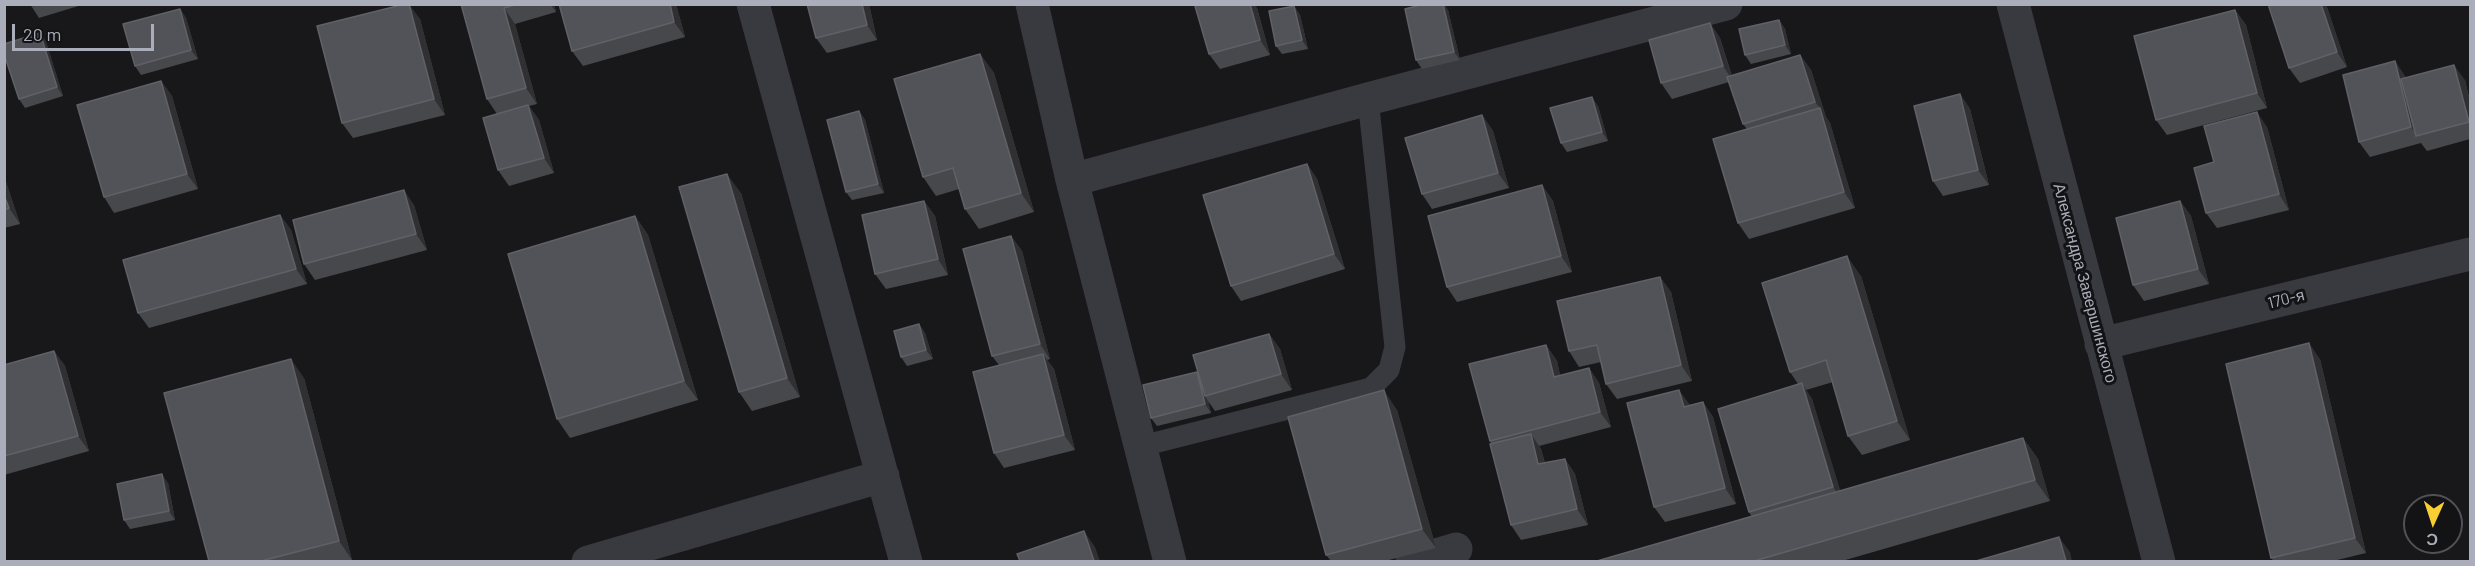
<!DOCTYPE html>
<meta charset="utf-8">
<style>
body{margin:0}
#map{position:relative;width:2475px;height:566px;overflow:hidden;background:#18181a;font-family:Barlow,sans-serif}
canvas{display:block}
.frame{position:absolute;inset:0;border:6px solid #aaadba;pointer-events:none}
.north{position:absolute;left:2403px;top:494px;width:60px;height:60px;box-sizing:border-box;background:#131315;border:2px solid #4f5157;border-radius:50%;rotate:183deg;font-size:16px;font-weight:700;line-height:24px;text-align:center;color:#aaadba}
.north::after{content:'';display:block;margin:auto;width:21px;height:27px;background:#f8cf33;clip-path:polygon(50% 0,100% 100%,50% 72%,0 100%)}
.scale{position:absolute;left:12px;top:24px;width:142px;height:27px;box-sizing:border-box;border:3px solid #aaadba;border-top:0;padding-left:8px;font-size:18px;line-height:21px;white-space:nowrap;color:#aaadba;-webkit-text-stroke:4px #131315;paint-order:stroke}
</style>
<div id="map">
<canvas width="2475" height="566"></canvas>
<div class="frame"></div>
<div class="north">С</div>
<div class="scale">20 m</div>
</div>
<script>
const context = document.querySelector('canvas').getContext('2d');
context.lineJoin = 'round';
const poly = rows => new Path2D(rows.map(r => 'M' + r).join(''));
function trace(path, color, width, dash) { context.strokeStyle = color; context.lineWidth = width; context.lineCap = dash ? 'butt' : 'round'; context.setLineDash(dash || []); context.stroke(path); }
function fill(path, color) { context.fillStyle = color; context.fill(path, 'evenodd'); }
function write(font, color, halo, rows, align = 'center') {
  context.font = font + ' Barlow,sans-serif'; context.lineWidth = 6; context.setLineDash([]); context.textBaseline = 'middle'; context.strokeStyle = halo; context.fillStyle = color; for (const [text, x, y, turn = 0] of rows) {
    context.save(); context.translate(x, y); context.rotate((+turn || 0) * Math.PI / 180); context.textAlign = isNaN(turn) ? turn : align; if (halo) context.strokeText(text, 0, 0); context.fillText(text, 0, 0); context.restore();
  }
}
trace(poly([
 [1142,446,1371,388,1389,370,1395,347,1368,99]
]), '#393940', 21);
trace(poly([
 [753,4,906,562],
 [1032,4,1072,180,1170,562],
 [2013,4,2159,562],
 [1072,180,1368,99,1726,4],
 [2101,344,2470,254],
 [588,562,883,476],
 [1412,562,1456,549]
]), '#393940', 33);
fill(poly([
 [30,4,85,4,39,18],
 [461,4,554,4,556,12,515,24,537,104,529,106,539,120,554,173,509,186,498,170,497,114,487,99],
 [559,4,676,4,685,37,583,66,572,51],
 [869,4,877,40,827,53,816,38],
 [2326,4,2347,67,2300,83,2289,68],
 [1294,6,1300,15,1308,49,1282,54,1276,46],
 [1257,8,1270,55,1220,69,1209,54],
 [180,9,186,18,198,59,141,75,135,66],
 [1448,10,1460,60,1422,69,1416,60],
 [2235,10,2246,25,2267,108,2167,135,2156,120],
 [420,19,445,115,353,138,342,123],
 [1779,20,1785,29,1791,54,1751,64,1745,55],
 [1710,23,1720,38,1732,76,1800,55,1811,70,1826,117,1830,123,1855,208,1749,239,1738,223,1747,129,1743,124,1729,82,1672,99,1661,83],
 [40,33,46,42,63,96,25,108,19,99],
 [980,54,994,73,1034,212,979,229,965,209,959,189,936,196,923,177],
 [2395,61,2406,78,2465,80,2470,101,2470,139,2427,151,2421,143,2370,157,2359,142],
 [161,81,172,96,198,189,114,213,104,197],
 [1960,94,1970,109,1989,185,1943,196,1933,181],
 [1598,106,1608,141,1567,152,1561,143],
 [859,111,865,120,884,193,852,200,846,192],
 [1482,115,1493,131,1509,188,1432,209,1422,194],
 [2267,127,2289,210,2217,228,2206,213,2214,162],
 [1307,164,1317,179,1345,269,1241,301,1231,286],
 [4,176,20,224,4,228],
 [1542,185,1553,201,1572,272,1457,302,1447,287],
 [741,193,800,397,752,411,739,392],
 [924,201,935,216,948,275,886,289,875,274],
 [2180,201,2191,216,2209,284,2144,301,2133,285],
 [414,205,427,250,315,280,304,264],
 [280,215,291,230,307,284,149,328,138,313],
 [635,216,648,235,698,400,570,438,557,419],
 [1011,236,1022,251,1050,359,1047,360,1054,369,1075,450,1004,468,994,453,999,365,992,356],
 [1861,276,1910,440,1862,455,1848,436,1833,382,1806,390,1812,399,1840,491,2023,438,2038,459,2050,501,1842,561,1597,561,1752,517,1749,512,1798,384,1790,372],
 [1660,277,1671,292,1692,381,1617,399,1606,384,1601,362,1579,367,1569,351],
 [919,324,925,333,933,359,907,366,901,357],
 [1269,334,1280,349,1292,390,1215,411,1208,401,1211,413,1157,426,1151,418],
 [1546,345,1557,361,1560,375,1589,368,1599,383,1611,427,1539,446,1541,449,1545,463,1565,459,1575,474,1588,525,1521,540,1511,525,1491,443,1490,441],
 [54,351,65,366,89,451,4,475,4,365],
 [2320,359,2366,553,2333,561,2274,561,2271,558],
 [304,378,352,560,347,561,209,561],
 [1703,402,1713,417,1736,504,1665,522,1654,507,1690,405],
 [1397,410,1436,548,1385,561,1331,561,1326,555],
 [168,483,175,520,130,529,124,520]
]), '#47484c');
fill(poly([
 [409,4,420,19,445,115,434,99],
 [550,4,554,4,556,12],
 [670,4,676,4,685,37,674,22],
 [862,4,869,4,877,40,867,25],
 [1250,4,1255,4,1257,8,1270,55,1260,40],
 [1443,4,1445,4,1448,10,1460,60,1454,52],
 [2321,4,2326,4,2347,67,2337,52],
 [1294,6,1300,15,1308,49,1302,40],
 [504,8,515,24,537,104,526,88],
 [180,9,186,18,198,59,191,50],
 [2235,10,2246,25,2267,108,2257,93],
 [1779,20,1785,29,1791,54,1785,45],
 [1710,23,1720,38,1733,81,1723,66],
 [40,33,46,42,63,96,57,87],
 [980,54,994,73,1034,212,1021,193],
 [1800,55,1811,70,1826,117,1830,123,1855,208,1844,192,1820,108,1815,102],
 [2395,61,2405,77,2420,135,2417,135,2411,127],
 [2454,65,2465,80,2470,101,2470,123],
 [161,81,172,96,198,189,187,174],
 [1960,94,1970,109,1989,185,1978,170],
 [1592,97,1598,106,1608,141,1602,132],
 [528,105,539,120,554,173,544,158],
 [859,111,865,120,884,193,878,184],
 [2257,112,2267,127,2289,210,2279,194],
 [1482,115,1493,131,1509,188,1498,173],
 [1307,164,1317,179,1345,269,1334,254],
 [727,174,741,193,800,397,787,378],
 [4,176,20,224,9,208,4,195],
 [1542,185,1553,201,1572,272,1561,256],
 [404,190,414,205,427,250,416,234],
 [924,201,935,216,948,275,938,259],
 [2180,201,2191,216,2209,284,2198,269],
 [280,215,291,230,307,284,296,269],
 [635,216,648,235,698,400,684,381],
 [1011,236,1022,251,1050,359,1040,344],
 [1847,256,1861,276,1910,440,1897,421],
 [1660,277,1671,292,1692,381,1681,365],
 [919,324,925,333,933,359,926,350],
 [1269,334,1280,349,1292,390,1281,374],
 [2309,343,2320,359,2366,553,2355,538],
 [1546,345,1557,361,1564,392,1554,377],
 [54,351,65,366,89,451,78,436],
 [1043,354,1054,369,1075,450,1064,435],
 [291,359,304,378,352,560,339,541],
 [1589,368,1599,383,1611,427,1600,412],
 [1197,372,1203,380,1205,396,1208,401,1211,413,1205,404],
 [1802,383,1812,399,1844,502,1833,487],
 [1384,390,1397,410,1436,548,1422,529],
 [1679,390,1690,405,1684,407],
 [1703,402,1713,417,1736,504,1725,488],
 [1531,434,1541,449,1549,480,1538,464],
 [2023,438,2038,459,2050,501,2035,480],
 [1565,459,1575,474,1588,525,1577,509],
 [162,474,168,483,175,520,169,511],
 [1084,531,1095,547,1100,561,1094,561],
 [2059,537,2070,552,2072,561,2066,561]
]), '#303033');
const building = poly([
 [405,4,409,4,434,99,342,123,317,26,405,4],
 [461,4,518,4,504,8,526,88,487,99,461,4],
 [559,4,670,4,674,22,572,51,559,4],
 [807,4,862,4,867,25,816,38,807,4],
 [1202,4,1250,4,1260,40,1209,54,1195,6,1202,4],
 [1424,4,1443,4,1454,52,1416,60,1405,9,1424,4],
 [2268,4,2321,4,2337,52,2289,68,2268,4],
 [1294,6,1302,40,1276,46,1269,11,1294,6],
 [180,9,191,50,135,66,123,24,180,9],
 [2235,10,2257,93,2156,120,2134,36,2235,10],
 [1779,20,1785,45,1745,55,1739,29,1779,20],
 [1710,23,1723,66,1661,83,1649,40,1710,23],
 [40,33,57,87,19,99,4,54,4,44,40,33],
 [980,54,1021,193,965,209,953,168,923,177,894,79,980,54],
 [1800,55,1815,102,1743,124,1727,77,1800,55],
 [2395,61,2411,127,2359,142,2343,75,2395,61],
 [2454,65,2469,122,2416,136,2401,79,2454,65],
 [161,81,187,174,104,197,77,105,161,81],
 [1960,94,1978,170,1933,181,1914,106,1960,94],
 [1592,97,1602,132,1561,143,1550,108,1592,97],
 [528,105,544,158,498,170,483,118,528,105],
 [1820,108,1844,192,1738,223,1713,139,1820,108],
 [859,111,878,184,846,192,827,120,859,111],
 [2257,112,2279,194,2206,213,2194,168,2214,162,2204,126,2257,112],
 [1482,115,1498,173,1422,194,1405,138,1482,115],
 [1307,164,1334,254,1231,286,1203,195,1307,164],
 [727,174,787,378,739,392,679,187,727,174],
 [1542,185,1561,256,1447,287,1428,216,1542,185],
 [404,190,416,234,304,264,293,220,404,190],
 [4,195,9,208,4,210,4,195],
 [924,201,938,259,875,274,862,215,924,201],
 [2180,201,2198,269,2133,285,2116,218,2180,201],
 [280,215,296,269,138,313,123,260,280,215],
 [635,216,684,381,557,419,508,254,635,216],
 [1011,236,1040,344,992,356,963,249,1011,236],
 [1847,256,1897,421,1848,436,1826,360,1790,372,1762,283,1847,256],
 [1660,277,1681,365,1606,384,1597,345,1569,351,1557,301,1660,277],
 [919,324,926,350,901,357,894,331,919,324],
 [1269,334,1281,374,1205,396,1193,355,1269,334],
 [2309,343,2355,538,2271,558,2226,364,2309,343],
 [1546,345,1554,377,1589,368,1600,412,1490,441,1469,364,1546,345],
 [54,351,78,436,4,456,4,365,54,351],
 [1043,354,1064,435,994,453,973,372,1043,354],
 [291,359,339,541,261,561,209,561,164,393,291,359],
 [1197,372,1205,404,1151,418,1143,385,1197,372],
 [1802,383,1833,487,1749,512,1718,409,1802,383],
 [1384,390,1422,529,1326,555,1288,417,1384,390],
 [1679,390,1684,407,1703,402,1725,488,1654,507,1627,403,1679,390],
 [1531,434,1538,464,1565,459,1577,509,1511,525,1490,444,1531,434],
 [2023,438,2035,480,1754,561,1597,561,2023,438],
 [162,474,169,511,124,520,117,484,162,474],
 [1084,531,1094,561,1020,561,1017,554,1084,531],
 [2059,537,2066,561,1976,561,2059,537]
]);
fill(building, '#525358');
trace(building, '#606167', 1.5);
write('16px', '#aaadba', '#131315', [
 ["Александра Завершинского",2085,283,75],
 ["170-я",2286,299,-14]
]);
</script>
